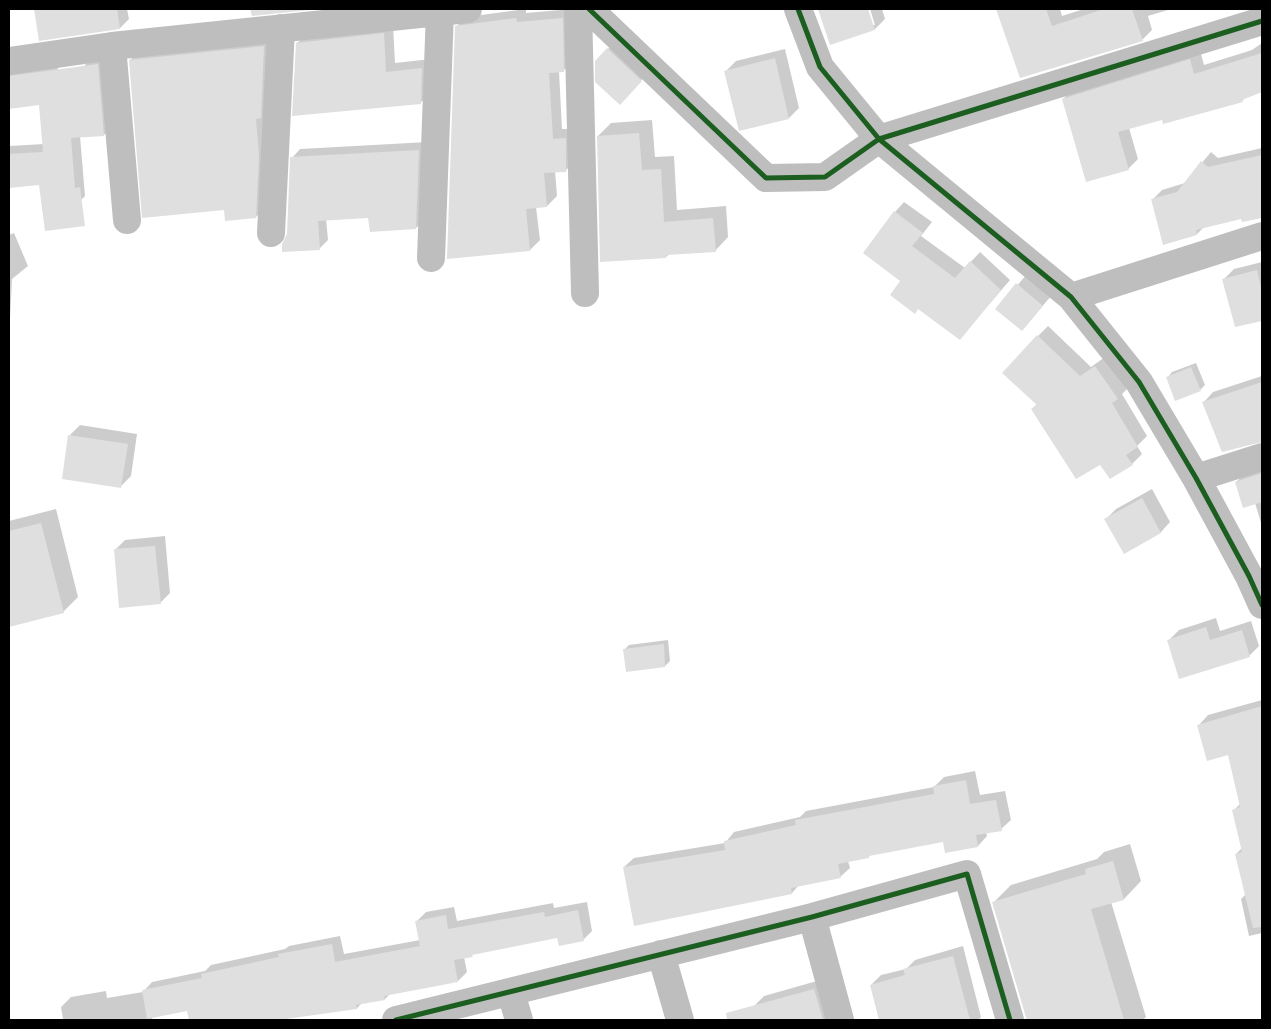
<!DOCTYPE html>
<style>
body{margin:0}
#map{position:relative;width:1271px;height:1029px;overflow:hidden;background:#fff;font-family:"Fira Sans Condensed",sans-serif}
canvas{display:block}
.frame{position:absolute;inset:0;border:10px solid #000;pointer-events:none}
</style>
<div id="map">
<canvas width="1271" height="1029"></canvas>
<div class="frame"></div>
</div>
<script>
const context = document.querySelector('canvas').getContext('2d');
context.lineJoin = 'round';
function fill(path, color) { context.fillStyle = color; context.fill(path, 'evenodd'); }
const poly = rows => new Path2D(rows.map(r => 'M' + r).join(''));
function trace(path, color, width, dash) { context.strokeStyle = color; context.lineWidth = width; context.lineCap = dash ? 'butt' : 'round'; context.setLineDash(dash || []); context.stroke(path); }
fill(poly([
 [70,9,127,9,129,19,120,28,76,34],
 [252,9,307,9,253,14],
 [526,9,526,13,572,9,573,61,563,71,559,71,562,129,575,129,576,160,566,170,555,171,557,196,547,206,536,207,540,240,530,250,456,27,466,17],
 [819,9,867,9,872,25,875,25,870,9,882,9,885,19,875,29,831,44],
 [998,9,1060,9,1062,16,1084,9,1171,9,1148,16,1152,30,1142,40,1021,76],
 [393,25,395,63,431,59,430,94,420,103,297,43,307,34],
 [275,36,266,206,256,217,130,60,141,50],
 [618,39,651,70,629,93,596,61],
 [1262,43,1262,91,1247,96,1242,101,1163,118,1129,128,1138,159,1128,169,1063,99,1073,89,1200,50,1204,65,1252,50],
 [785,49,799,108,789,118,726,71,736,61],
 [107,55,113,126,104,135,80,136,85,196,76,205,40,184,9,186,9,146,44,144,40,104,9,107,9,64,56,63,70,105,83,67,92,58],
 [652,120,655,157,674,156,677,210,726,206,728,237,715,251,669,254,666,257,598,136,611,123],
 [428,142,425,219,416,228,369,217,326,219,328,240,319,249,288,234,292,158,300,149],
 [1262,148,1262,217,1243,221,1242,218,1204,227,1197,234,1153,199,1162,190,1185,183,1211,152,1218,158],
 [904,202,932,222,921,236,965,268,980,252,1010,280,960,338,902,281,895,212],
 [14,233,28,266,12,279,9,340,9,235],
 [1262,262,1262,319,1236,326,1224,279,1234,269],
 [1027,274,1052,295,1022,330,997,309],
 [1048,326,1091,367,1105,357,1127,389,1122,394,1147,436,1137,446,1142,454,1132,464,1101,463,1032,409,1037,404,1038,336],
 [1196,363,1205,385,1200,390,1168,377,1172,372],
 [1262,376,1262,441,1223,450,1204,402,1213,392],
 [80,425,137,434,131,476,121,486,70,435],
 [1262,467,1262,526,1255,503,1236,482,1246,473],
 [1152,489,1170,522,1161,532,1124,552,1106,519,1116,509],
 [56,509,78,597,63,612,9,625,9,521],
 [165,536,170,593,160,603,115,550,125,540],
 [1216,618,1220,631,1251,621,1259,646,1249,656,1169,640,1179,630],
 [668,640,670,661,665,666,624,650,629,645],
 [1262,700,1262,933,1249,936,1241,899,1246,894,1236,854,1242,848,1234,810,1241,803,1229,753,1199,725,1208,715],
 [975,771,980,795,1005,791,1011,820,1001,829,986,832,987,836,978,846,944,841,871,855,868,857,848,861,850,868,840,877,799,885,792,893,624,867,634,858,725,843,734,832,800,817,806,811,934,787,944,777],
 [1130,844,1141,881,1124,899,1111,902,1146,1017,1143,1020,1027,1020,993,903,1011,885,1097,859,1104,852],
 [587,902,592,931,583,940,558,936,475,953,464,957,467,972,458,981,390,994,385,999,362,1003,357,1008,270,1020,190,1020,188,1009,152,1017,152,1020,56,1020,63,1019,61,1007,71,997,106,991,107,998,143,992,152,982,205,971,211,965,285,949,289,946,340,936,344,954,420,940,417,921,426,912,454,907,457,921,553,903,554,908],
 [963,946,981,1017,978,1020,881,1020,871,985,881,975,906,969,915,960],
 [824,979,835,1020,758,1020,754,1006,764,996]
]), '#0003');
fill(poly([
 [34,9,117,9,120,29,39,41],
 [250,9,319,9,252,16],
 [818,9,868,9,875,30,830,45],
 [996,9,1046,9,1052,26,1104,9,1132,9,1143,41,1020,78],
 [516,18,517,22,563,18,564,72,549,73,553,139,566,138,566,172,544,173,547,207,526,209,530,251,447,259,455,26],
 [384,33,386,72,422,68,421,104,292,116,296,43],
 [264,46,261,118,256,119,259,156,256,218,225,221,224,210,142,218,129,60],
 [607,48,642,81,620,105,595,82,595,61],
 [1262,53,1262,92,1242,100,1243,102,1163,124,1162,120,1118,132,1129,170,1086,182,1062,99,1190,59,1194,74],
 [775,58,789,119,739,131,724,71],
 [98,64,104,136,71,138,75,188,80,187,85,226,45,231,39,185,9,188,9,154,43,152,39,105,9,109,9,76],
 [639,133,642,170,661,169,664,222,713,218,716,252,666,255,666,258,600,262,597,136],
 [419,150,416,229,370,232,368,218,318,221,320,250,282,252,282,244,287,234,290,157],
 [1262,155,1262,218,1242,222,1241,219,1196,230,1197,235,1163,245,1151,199,1177,192,1201,161,1208,167],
 [894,211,923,233,912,246,955,278,970,261,1001,290,960,340,918,309,915,314,890,295,900,281,863,253],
 [1257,270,1262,292,1262,321,1235,327,1222,279],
 [1016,283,1043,306,1022,331,995,309],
 [1037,335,1080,376,1095,366,1118,399,1112,403,1138,447,1126,455,1133,465,1110,479,1100,465,1076,479,1031,409,1037,405,1002,373],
 [1191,367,1201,391,1175,401,1166,377],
 [1262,382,1262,442,1222,452,1202,402],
 [68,435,128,444,121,488,62,479],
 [1262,473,1262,502,1243,508,1235,482],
 [1142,498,1161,533,1124,554,1104,519],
 [41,523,64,613,9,627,9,531],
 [155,546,161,604,119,608,114,549],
 [1206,627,1210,640,1242,630,1250,657,1179,679,1167,640],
 [664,644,665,667,626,672,623,649],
 [1262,706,1262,927,1253,928,1235,854,1242,852,1232,810,1240,807,1228,755,1207,761,1197,725],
 [966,780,970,804,996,800,1002,831,976,835,978,847,945,853,943,842,869,856,869,858,838,864,841,878,791,888,792,894,634,926,623,867,725,850,724,841,796,825,795,820,934,794,933,786],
 [1113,861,1124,900,1091,909,1124,1020,1027,1020,992,902,1086,874,1085,869],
 [578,910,584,941,559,946,557,938,472,955,473,957,454,960,458,982,384,996,385,1000,356,1005,357,1009,279,1020,189,1020,187,1011,147,1019,142,990,202,978,201,974,279,957,278,954,332,944,335,962,420,946,415,921,446,915,448,929,544,912,545,917],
 [953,956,970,1020,879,1020,870,985,905,975,903,969],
 [814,989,823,1020,727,1020,726,1013]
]), '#dfdfdf');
trace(poly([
 [578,9,585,293],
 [589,9,766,178,825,177,879,139,1262,21],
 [798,9,820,67,879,139,1071,297,1139,382,1196,478,1249,576,1262,605],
 [112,46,127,220],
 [9,61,112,46,468,9],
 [271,233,281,28],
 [431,258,440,11],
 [1071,297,1262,236],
 [1196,478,1262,457],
 [812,917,840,1020],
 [661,954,680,1020],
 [511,993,519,1020],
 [396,1020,812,917,967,874,1010,1020]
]), '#bebebe', 28);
trace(poly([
 [589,9,766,178,825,177,879,139,1262,21],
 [798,9,820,67,879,139,1071,297,1139,382,1196,478,1249,576,1262,605],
 [396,1020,812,917,967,874,1010,1020]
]), '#1b5e20', 5);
</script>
